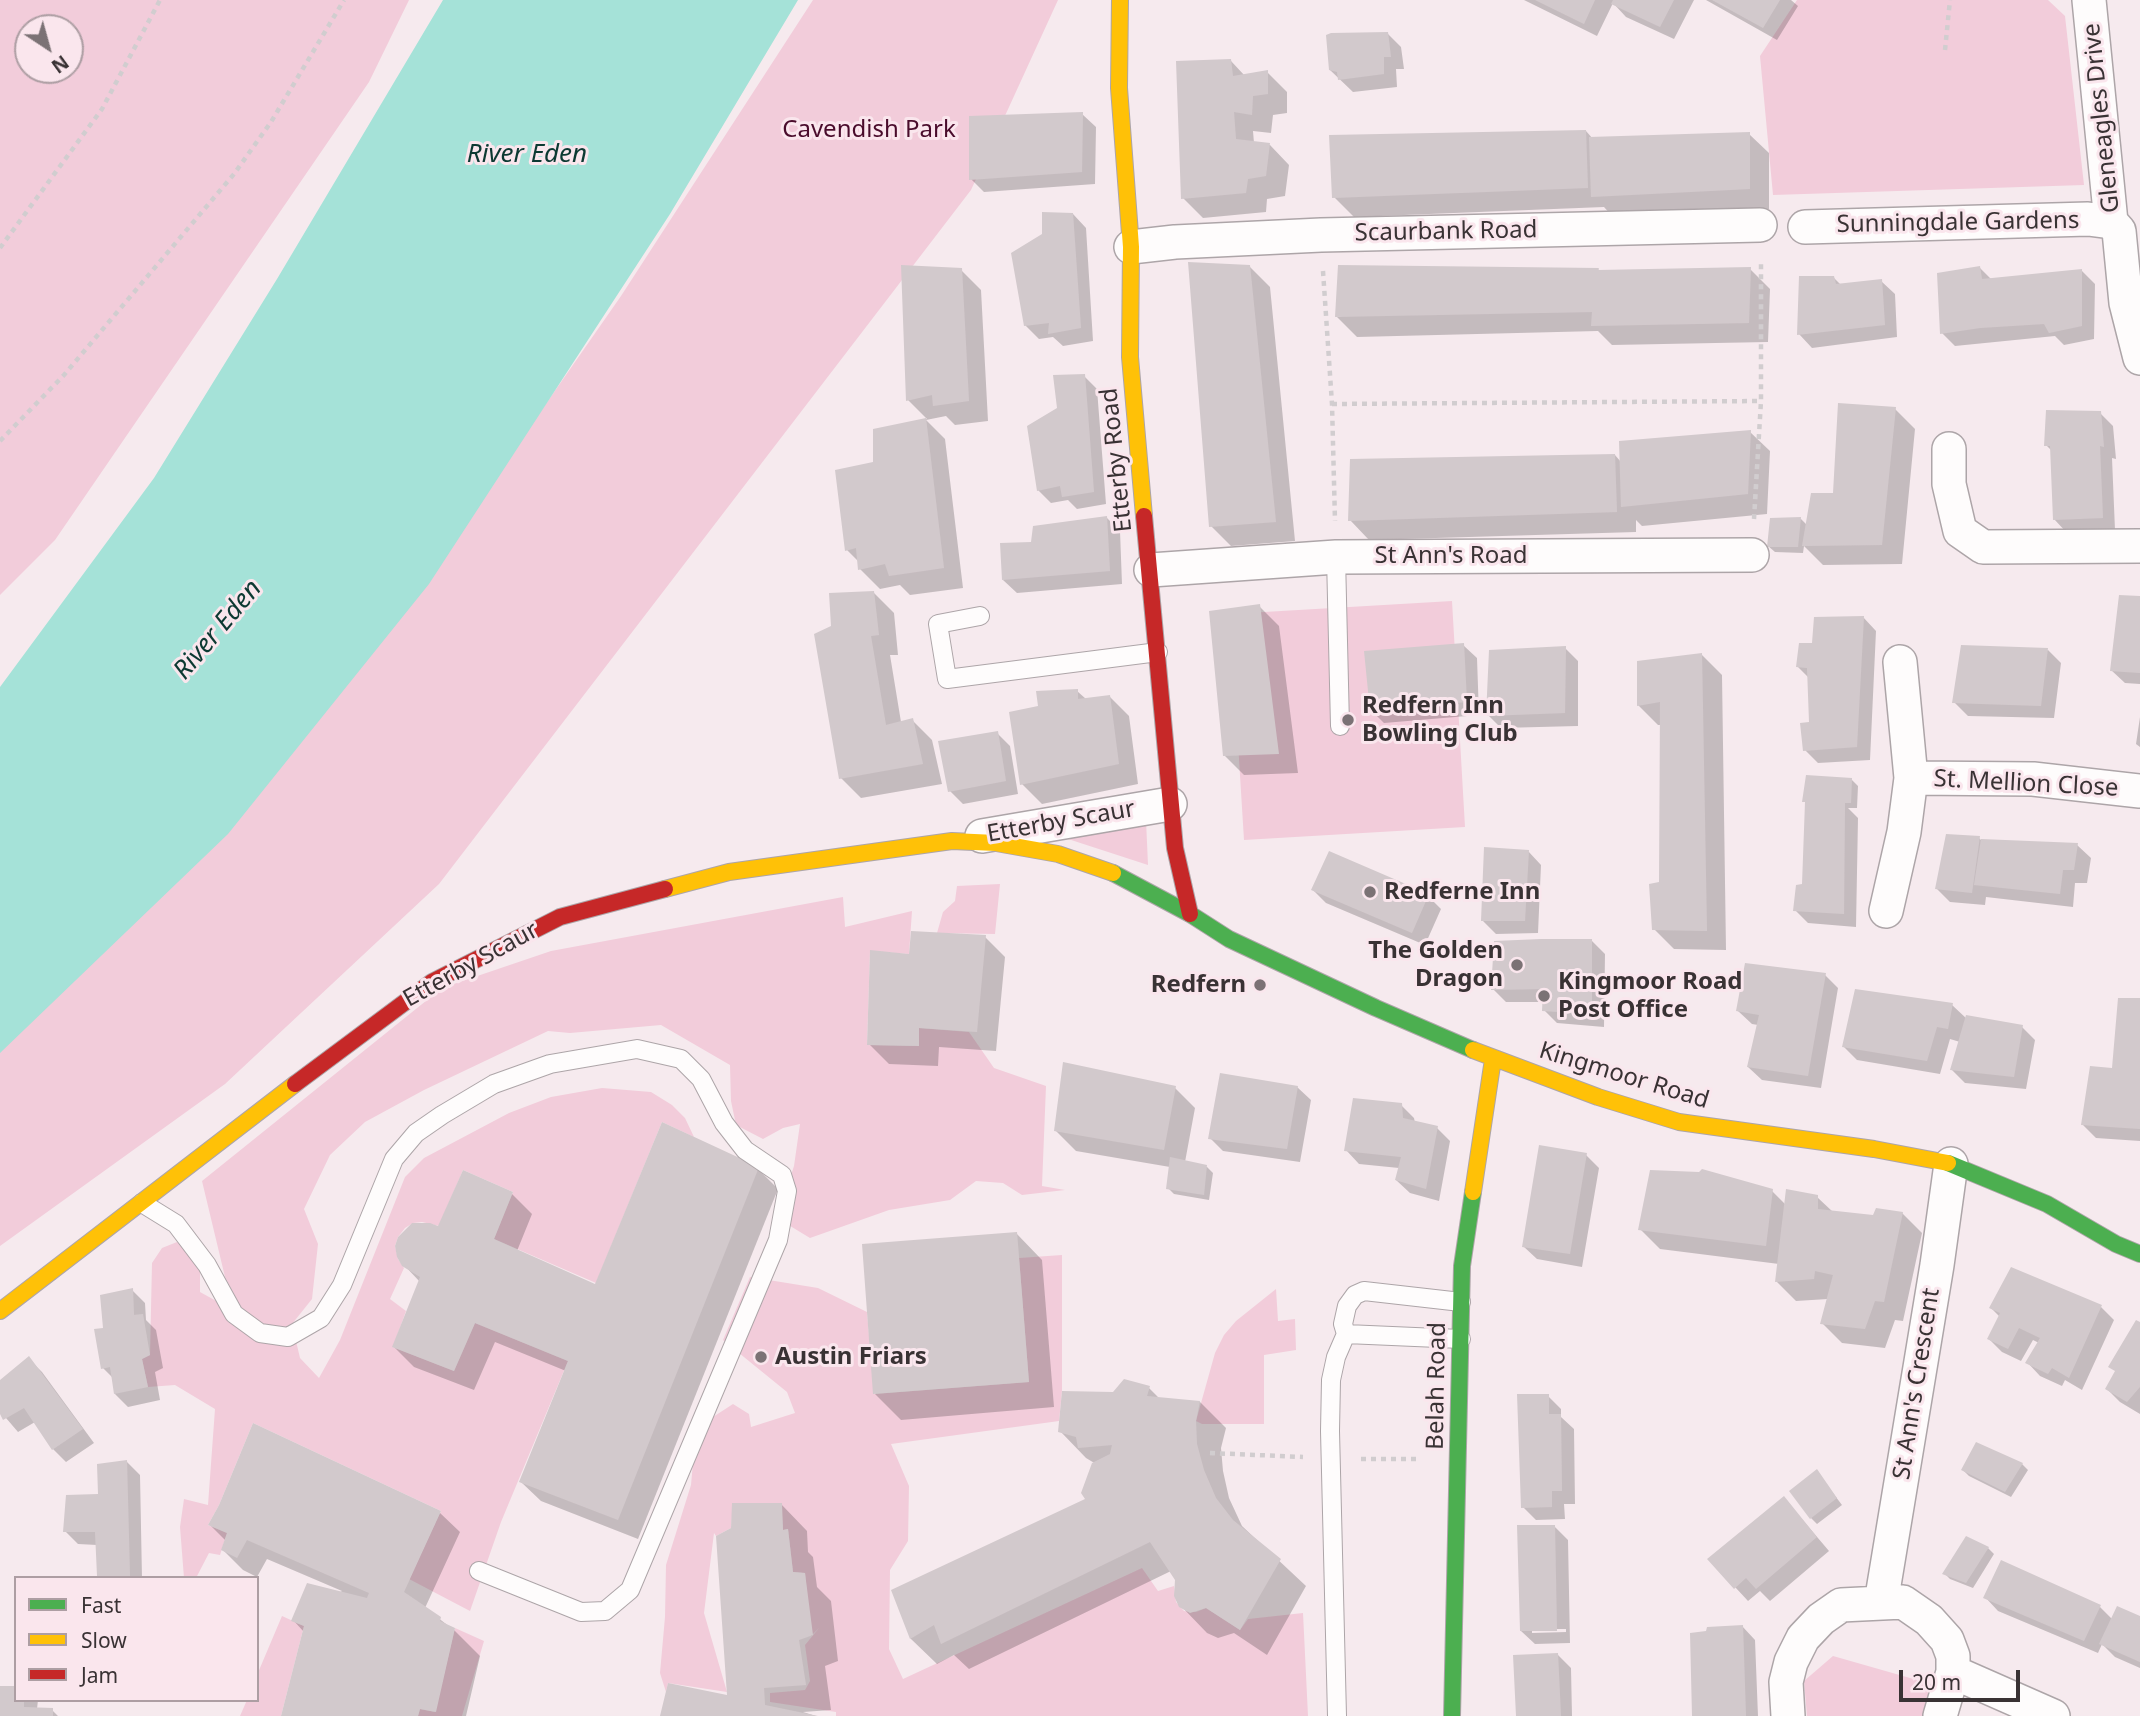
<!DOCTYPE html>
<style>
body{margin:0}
#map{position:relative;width:2140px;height:1716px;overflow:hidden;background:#f6eaee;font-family:"Noto Sans",sans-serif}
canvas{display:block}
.legend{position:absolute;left:14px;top:1576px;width:245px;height:126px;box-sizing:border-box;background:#fae6ed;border:2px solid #ad9ea3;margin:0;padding:9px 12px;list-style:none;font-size:21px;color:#393234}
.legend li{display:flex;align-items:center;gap:14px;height:35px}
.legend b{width:35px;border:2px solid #ad9ea3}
.north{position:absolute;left:14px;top:14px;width:70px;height:70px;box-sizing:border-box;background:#fae6ed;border:2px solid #ad9ea3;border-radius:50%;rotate:144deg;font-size:19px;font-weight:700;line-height:28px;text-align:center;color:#393234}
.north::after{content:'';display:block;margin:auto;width:24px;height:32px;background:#7b7275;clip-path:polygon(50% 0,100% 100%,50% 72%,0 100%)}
.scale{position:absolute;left:1899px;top:1670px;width:121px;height:32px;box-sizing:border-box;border:4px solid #393234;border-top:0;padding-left:9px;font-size:21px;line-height:24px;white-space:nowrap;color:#393234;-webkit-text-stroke:5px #fae6ed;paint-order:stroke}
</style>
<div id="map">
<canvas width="2140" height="1716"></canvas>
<ul class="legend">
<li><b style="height:9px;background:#4caf50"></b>Fast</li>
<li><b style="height:9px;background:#ffc107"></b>Slow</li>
<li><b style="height:9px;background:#c62828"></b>Jam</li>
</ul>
<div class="north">N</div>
<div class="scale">20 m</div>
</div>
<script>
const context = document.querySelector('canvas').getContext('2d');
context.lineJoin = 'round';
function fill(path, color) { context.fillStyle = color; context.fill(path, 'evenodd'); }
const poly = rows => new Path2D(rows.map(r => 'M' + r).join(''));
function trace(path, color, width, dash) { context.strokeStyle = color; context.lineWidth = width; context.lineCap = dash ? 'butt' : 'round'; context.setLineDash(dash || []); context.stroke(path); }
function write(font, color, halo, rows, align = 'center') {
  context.font = font + ' "Noto Sans",sans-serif'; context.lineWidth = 6; context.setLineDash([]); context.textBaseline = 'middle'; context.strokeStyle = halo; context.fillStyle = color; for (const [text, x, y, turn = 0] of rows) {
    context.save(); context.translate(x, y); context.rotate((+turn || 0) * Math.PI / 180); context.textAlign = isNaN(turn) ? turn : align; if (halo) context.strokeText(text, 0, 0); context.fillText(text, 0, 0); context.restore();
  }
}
fill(poly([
 [0,0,409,0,369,82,55,540,0,595],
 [28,28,70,28,70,70,28,70],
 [813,0,1058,0,971,190,439,884,225,1084,0,1246,0,1051,398,616,621,296],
 [1797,0,2048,0,2065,16,2084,185,1773,195,1760,56],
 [1452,601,1465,827,1244,840,1230,614],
 [1146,820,1148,865,1065,838],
 [1000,884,995,934,937,933,943,912,955,901,957,886],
 [843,897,845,927,912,911,909,954,870,951,867,1045,919,1046,919,1028,969,1032,994,1068,1046,1086,1042,1186,1065,1190,1022,1195,1003,1183,976,1181,950,1200,889,1210,810,1238,777,1218,794,1166,800,1124,783,1128,763,1139,736,1125,731,1101,730,1065,661,1025,570,1033,548,1031,424,1090,365,1122,330,1155,304,1209,318,1244,312,1299,292,1324,300,1358,319,1378,340,1340,405,1177,424,1158,509,1113,551,1097,602,1088,651,1092,672,1105,685,1118,694,1137,662,1122,596,1283,494,1239,513,1192,463,1170,439,1226,422,1222,413,1223,405,1228,398,1237,395,1246,398,1259,404,1268,390,1299,406,1311,393,1347,454,1371,475,1323,568,1361,501,1522,470,1611,409,1579,441,1511,253,1423,219,1505,208,1525,227,1533,220,1555,209,1553,196,1578,184,1578,180,1527,184,1499,208,1505,215,1409,175,1385,148,1387,142,1359,150,1355,152,1263,162,1248,177,1242,189,1249,200,1263,200,1292,238,1313,238,1302,225,1277,202,1181,442,988,551,951],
 [1062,1255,1062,1391,1059,1421,891,1444,909,1486,908,1541,890,1570,889,1649,903,1679,1142,1568,1158,1591,1174,1586,1176,1602,1184,1611,1196,1612,1206,1608,1240,1630,1248,1619,1303,1613,1308,1716,836,1716,836,1712,770,1702,770,1693,805,1690,810,1681,805,1645,819,1628,811,1636,805,1573,793,1572,788,1529,783,1530,781,1503,733,1504,731,1528,716,1536,714,1533,704,1613,727,1692,668,1683,666,1692,660,1673,665,1617,666,1565,691,1485,694,1452,713,1417,733,1404,749,1414,751,1427,795,1413,787,1392,723,1340,750,1277,818,1288,867,1312,874,1394,1029,1382,1019,1258],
 [1276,1289,1278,1321,1295,1319,1296,1350,1264,1355,1264,1424,1202,1424,1196,1421,1215,1353,1224,1335,1236,1321],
 [282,1616,304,1626,281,1716,240,1716,247,1700,257,1700,257,1675],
 [455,1628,484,1641,462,1716,418,1716,420,1709,435,1712],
 [1833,1656,1917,1680,1935,1694,1925,1716,1807,1716,1804,1681]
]), '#f2ccda');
fill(poly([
 [443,0,798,0,670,214,429,584,228,834,0,1053,0,687,154,478,277,279]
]), '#a5e2d8');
fill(poly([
 [1524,0,1694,0,1674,39,1626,17,1613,3,1597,36],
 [1706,0,1791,0,1798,6,1777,40],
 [1388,34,1401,47,1404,69,1396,69,1397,87,1353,92,1330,70],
 [1231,61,1245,76,1267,72,1287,92,1287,113,1273,115,1271,133,1253,131,1254,143,1270,145,1289,165,1285,196,1267,199,1266,212,1203,218,1183,198],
 [1082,114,1096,127,1095,184,984,192,971,179],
 [1586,131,1593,139,1749,134,1769,153,1769,209,1612,216,1604,207,1354,217,1334,197],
 [1073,214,1086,228,1093,341,1063,346,1053,337,1039,339,1025,325,1043,235],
 [1250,267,1270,287,1295,541,1231,546,1211,526],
 [1980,268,1992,280,2082,271,2095,284,2094,339,2064,345,2055,336,1955,346,1942,333],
 [1598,269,1601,272,1750,269,1770,289,1768,342,1612,345,1598,331,1357,337,1337,317],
 [961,270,981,290,988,421,955,425,946,416,926,420,945,439,963,588,910,595,900,585,880,589,860,569,859,562,847,550,875,463,874,430,927,419,908,400],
 [1833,277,1841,285,1881,281,1895,294,1897,337,1812,348,1799,334],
 [1084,376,1097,389,1106,504,1077,509,1068,500,1051,503,1038,490,1058,409],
 [1895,409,1915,429,1902,564,1823,565,1804,546,1803,553,1775,552,1768,546,1800,518,1807,525,1834,495],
 [2100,413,2113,426,2116,459,2112,458,2115,530,2067,533,2054,519,2052,451,2046,445],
 [1750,432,1770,451,1767,514,1642,526,1636,520,1636,532,1369,540,1350,520,1615,455,1621,462],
 [1107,518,1120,531,1122,584,1017,593,1003,580,1033,543],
 [874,593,894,613,898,655,890,655,901,722,912,720,932,740,942,784,861,798,841,778,833,627],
 [2140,598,2140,684,2125,683,2111,670],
 [1259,606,1279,626,1298,773,1244,775,1224,755],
 [1863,617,1876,631,1870,760,1818,763,1805,750,1811,724,1809,678,1798,667,1813,645],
 [1463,645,1477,658,1479,715,1384,723,1371,710],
 [1565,648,1578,661,1578,726,1501,728,1488,715],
 [2048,650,2061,663,2054,718,1968,716,1954,702],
 [1702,655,1722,675,1726,950,1674,949,1654,929,1661,883,1662,725,1658,725,1638,705],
 [1077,691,1086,699,1109,696,1129,716,1138,784,1042,804,1022,784,1040,707],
 [2140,717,2140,747,2136,744],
 [997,733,1010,746,1018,794,963,804,950,791],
 [1851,779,1858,786,1857,808,1848,808,1858,818,1856,927,1808,923,1795,910,1803,885,1807,804,1804,801],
 [1979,838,1982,841,2077,845,2091,858,2087,883,2075,883,2073,907,1986,897,1985,905,1950,902,1937,889],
 [1528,851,1541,865,1538,933,1496,934,1483,921],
 [1313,890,1428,896,1441,909,1425,945,1326,903],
 [985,937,1005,957,996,1051,939,1047,938,1066,889,1064,869,1044,911,956],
 [1592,941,1605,954,1604,1027,1557,1023,1544,1010,1544,1002,1506,1002,1493,989],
 [1825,975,1838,988,1821,1088,1762,1080,1748,1067,1758,1025,1752,1024,1738,1011],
 [2140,1000,2140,1141,2096,1138,2083,1125,2114,1070],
 [1952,1005,1967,1019,2022,1027,2035,1040,2026,1089,1965,1083,1952,1070,1960,1042,1950,1039,1940,1074,1857,1060,1844,1047],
 [1297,1087,1311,1100,1300,1162,1223,1151,1210,1138],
 [1175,1088,1195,1108,1185,1162,1207,1167,1213,1173,1209,1200,1174,1194,1168,1188,1170,1167,1076,1151,1056,1131],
 [1401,1105,1414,1118,1415,1123,1437,1128,1450,1141,1439,1201,1410,1193,1396,1180,1399,1168,1359,1164,1346,1150],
 [1586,1155,1599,1168,1582,1267,1537,1259,1523,1246],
 [758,1169,778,1189,638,1539,541,1501,521,1482,566,1371,495,1342,474,1390,414,1367,394,1347,420,1282,404,1265,439,1229,464,1172,512,1194,532,1214,517,1251,596,1287],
 [1772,1191,1786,1205,1817,1197,1833,1212,1875,1217,1902,1213,1922,1233,1903,1321,1895,1320,1885,1348,1842,1343,1822,1323,1828,1299,1796,1301,1776,1281,1779,1264,1660,1249,1640,1229],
 [1016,1233,1042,1260,1054,1407,901,1420,875,1394],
 [132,1290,145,1303,146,1320,156,1330,163,1368,155,1372,160,1400,128,1407,115,1394,114,1379,103,1368,104,1330],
 [2101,1307,2114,1320,2082,1390,2065,1380,2062,1386,2040,1376,2027,1362,2039,1343,2033,1340,2021,1361,2002,1352,1989,1339,2000,1317,1991,1308],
 [2140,1324,2140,1414,2120,1402,2107,1389],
 [29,1359,42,1372,94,1443,66,1462,53,1449,35,1422,18,1432,0,1411,0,1382],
 [1149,1388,1160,1399,1200,1402,1226,1428,1221,1448,1223,1471,1229,1498,1242,1526,1306,1586,1267,1655,1234,1633,1218,1638,1207,1633,1181,1606,1177,1580,1171,1571,969,1669,954,1655,937,1664,911,1639,894,1591,1088,1500,1096,1464,1086,1458,1060,1431,1114,1394],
 [1548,1396,1561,1409,1561,1417,1574,1429,1575,1504,1564,1504,1565,1519,1536,1520,1523,1507],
 [254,1425,440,1513,460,1532,425,1608,454,1630,480,1656,466,1716,283,1716,304,1632,293,1620,342,1591,267,1559,257,1577,243,1570,223,1550,226,1541,210,1525,221,1506],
 [127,1462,140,1475,142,1578,101,1578,99,1575,97,1545,78,1544,65,1531],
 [2022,1464,2028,1470,2011,1497,1969,1476,1963,1470],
 [1817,1472,1842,1505,1817,1524,1811,1518],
 [1784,1498,1829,1551,1770,1601,1760,1591,1748,1601,1710,1560],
 [781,1504,807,1531,808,1552,813,1557,817,1587,831,1601,838,1661,825,1666,831,1710,803,1712,816,1716,661,1716,728,1697],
 [1554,1526,1568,1540,1570,1643,1535,1644,1521,1631],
 [1532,1629,1566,1629,1566,1632,1532,1633],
 [1988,1548,1994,1554,1973,1588,1950,1579,1944,1573],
 [1985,1597,2100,1607,2113,1620,2140,1618,2140,1668,2115,1657,2102,1644,2098,1653,1998,1611],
 [1742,1626,1755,1640,1758,1716,1694,1716],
 [1558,1655,1571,1668,1572,1716,1517,1716],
 [0,1688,16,1700,38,1700,37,1709,52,1710,58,1716,0,1716]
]), '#0003');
fill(poly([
 [1535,0,1595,0,1584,24],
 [1613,0,1674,0,1660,27,1611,4],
 [1712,0,1780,0,1763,28],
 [1388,32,1391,57,1384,57,1384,74,1338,80,1337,72,1329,70,1326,35,1331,33],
 [1231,59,1233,76,1268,70,1268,94,1253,96,1252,115,1234,112,1236,139,1270,143,1266,176,1248,179,1246,193,1181,199,1176,61],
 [1083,112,1082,172,969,180,969,116],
 [1586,130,1588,188,1332,198,1329,135],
 [1750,132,1750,189,1591,197,1589,137],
 [1042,212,1073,213,1081,328,1048,334,1049,323,1024,326,1011,253,1042,234],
 [1188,262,1250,265,1276,522,1209,527],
 [901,265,962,268,969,401,933,406,932,395,906,401],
 [1338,265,1599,268,1598,270,1751,267,1749,323,1591,326,1592,312,1335,317],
 [1980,266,1982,279,2082,269,2082,326,2049,333,2044,324,1980,328,1940,334,1937,273],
 [1799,276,1834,276,1836,284,1882,279,1885,325,1797,335],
 [1085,374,1094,492,1062,497,1060,486,1037,491,1027,426,1057,408,1053,375],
 [1838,403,1896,407,1882,545,1802,546,1811,493,1833,493],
 [2046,410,2101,411,2104,447,2100,446,2103,518,2053,520,2050,446,2044,446],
 [926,418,944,568,889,576,885,564,858,570,856,548,845,551,835,470,873,462,873,429],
 [1751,430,1748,494,1621,507,1619,441],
 [1615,454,1617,512,1348,521,1350,459],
 [1107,516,1110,571,1002,580,1000,543,1031,542,1033,526],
 [1801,517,1798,547,1767,547,1770,518],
 [874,591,879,635,871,636,886,725,913,718,923,764,839,779,814,634,831,626,829,593],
 [2119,595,2140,596,2140,673,2110,671],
 [1260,604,1279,754,1223,756,1209,611],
 [1864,616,1857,747,1803,751,1800,723,1809,722,1807,668,1796,667,1799,643,1812,643,1814,617],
 [1464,643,1467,702,1370,711,1364,651],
 [1961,645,2048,648,2041,706,1952,703],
 [1566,646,1565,713,1486,716,1489,650],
 [1702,653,1707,931,1652,930,1649,884,1659,882,1660,702,1637,706,1637,661],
 [1078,689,1078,699,1110,695,1119,764,1020,785,1009,712,1038,706,1036,691],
 [998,731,1006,781,948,792,938,741],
 [1806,775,1852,778,1851,803,1845,803,1844,914,1793,911,1796,885,1802,884,1805,802,1802,802],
 [1946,834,1980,836,1972,893,1935,889],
 [1981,839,2078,843,2074,870,2063,870,2060,894,1974,885],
 [1484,847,1529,850,1525,921,1481,921],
 [1329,851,1429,894,1412,933,1311,890],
 [911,931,986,935,977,1032,919,1028,919,1046,867,1045,870,950,909,954],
 [1541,939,1592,939,1592,1014,1542,1011,1543,989,1491,990,1494,941],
 [1745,963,1826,973,1808,1076,1747,1067,1759,1015,1736,1011],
 [1855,989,1953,1003,1948,1029,1937,1027,1927,1061,1842,1047],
 [2118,998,2140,998,2140,1129,2081,1125,2090,1066,2112,1068],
 [1966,1015,2023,1025,2014,1077,1950,1070],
 [1063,1062,1176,1086,1164,1150,1054,1131],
 [1220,1073,1298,1086,1287,1149,1208,1139],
 [1353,1098,1402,1103,1403,1118,1438,1126,1426,1189,1395,1180,1401,1157,1344,1151],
 [662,1122,759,1167,618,1520,519,1482,568,1361,475,1323,454,1371,392,1347,420,1277,402,1266,397,1257,395,1246,398,1237,412,1223,430,1223,438,1226,463,1170,513,1192,494,1239,595,1284],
 [1539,1145,1587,1153,1570,1254,1522,1247],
 [1170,1157,1207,1165,1204,1195,1166,1189],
 [1702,1169,1773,1189,1766,1246,1638,1230,1650,1170,1699,1172],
 [1786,1189,1818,1195,1818,1209,1873,1215,1876,1208,1903,1212,1884,1302,1875,1301,1865,1329,1820,1324,1833,1275,1815,1271,1814,1279,1775,1282],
 [1017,1232,1029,1382,873,1394,862,1244],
 [2011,1267,2102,1305,2069,1378,2052,1368,2048,1374,2025,1363,2040,1338,2019,1328,2008,1349,1987,1339,2000,1313,1989,1308],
 [133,1288,134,1315,143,1314,150,1355,142,1359,148,1387,114,1394,110,1367,101,1369,94,1329,103,1328,100,1295],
 [2136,1320,2140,1322,2140,1387,2127,1402,2105,1389,2115,1371,2108,1367],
 [29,1356,83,1429,52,1450,24,1408,3,1420,0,1414,0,1380],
 [1124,1379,1150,1386,1147,1396,1200,1401,1196,1421,1197,1444,1204,1470,1216,1498,1233,1520,1281,1559,1240,1630,1206,1608,1190,1613,1179,1607,1174,1596,1175,1580,1150,1542,941,1644,934,1625,910,1639,891,1590,1085,1499,1081,1493,1092,1463,1110,1454,1112,1445,1078,1448,1076,1437,1058,1432,1062,1391,1113,1392],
 [1517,1394,1549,1394,1549,1414,1561,1414,1562,1491,1552,1491,1552,1507,1521,1508],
 [253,1423,441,1511,404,1592,441,1617,440,1621,455,1628,436,1712,420,1709,418,1716,281,1716,304,1626,291,1621,307,1583,367,1598,369,1593,247,1540,237,1558,221,1550,227,1533,208,1525,219,1505],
 [1976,1442,2023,1463,2005,1492,1961,1470],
 [127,1460,130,1576,97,1576,95,1532,63,1532,66,1495,98,1494,97,1464],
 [1817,1469,1837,1498,1810,1519,1789,1491],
 [1784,1496,1817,1537,1756,1589,1746,1578,1734,1589,1707,1559],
 [732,1503,782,1503,783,1530,788,1529,793,1572,805,1573,813,1635,799,1640,806,1685,764,1688,765,1705,818,1716,660,1716,668,1683,727,1695,716,1536,731,1528],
 [1517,1525,1555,1525,1557,1631,1520,1631],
 [1966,1536,1989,1547,1966,1583,1942,1574],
 [2001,1560,2101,1605,2084,1641,1983,1598],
 [2117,1606,2140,1616,2140,1662,2099,1644],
 [1743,1625,1746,1716,1692,1716,1690,1633,1706,1631,1707,1627],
 [1558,1653,1561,1716,1516,1716,1513,1655],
 [0,1686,16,1686,16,1700,24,1700,24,1707,53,1708,53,1716,0,1716]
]), '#d2c9cc');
const lane = poly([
 [1336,557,1340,726],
 [980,616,938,624,947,679,1158,652],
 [142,1203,176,1224,207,1265,234,1314,260,1333,288,1337,321,1318,342,1285,394,1159,416,1133,442,1115,494,1084,550,1064,637,1049,681,1059,701,1079,724,1123,745,1150,782,1175,787,1191,778,1240,630,1590,605,1611,581,1612,479,1571],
 [1461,1339,1346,1334,1343,1324,1347,1306,1355,1295,1364,1291,1461,1302],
 [1337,1716,1330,1431,1331,1380,1336,1357,1346,1334]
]);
const street = poly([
 [2089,0,2111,222,2119,231,2126,303,2140,358],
 [1805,227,2088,219,2111,222],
 [1131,247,1175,242,1321,235,1760,225],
 [1949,449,1949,484,1960,531,1983,547,2140,546],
 [1151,570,1336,557,1752,555],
 [1911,778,2033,779,2140,791],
 [982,836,1170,804],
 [1886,911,1904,832,1911,778,1900,662],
 [1881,1603,1937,1265,1951,1164],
 [1953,1672,2053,1716],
 [1788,1716,1786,1682,1791,1662,1803,1638,1821,1619,1841,1605,1903,1602,1929,1620,1947,1640,1953,1656,1953,1672,1940,1716]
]);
const fast = poly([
 [1113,873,1190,914,1229,939,1376,1008,1473,1050],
 [1948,1163,2047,1204,2116,1244,2140,1254],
 [1452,1716,1462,1266,1473,1192]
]);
const slow = poly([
 [1120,0,1119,88,1131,247,1130,357,1144,516],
 [665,889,729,872,952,841,996,843,1058,854,1113,873],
 [1473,1050,1598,1097,1679,1122,1874,1149,1948,1163],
 [1473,1192,1493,1059],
 [0,1311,295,1084]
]);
const jam = poly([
 [1144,516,1175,848,1190,914],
 [295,1084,432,982,560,917,665,889]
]);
trace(lane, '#ada5a8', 20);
trace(street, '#ada5a8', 36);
trace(fast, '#ada5a8', 18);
trace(slow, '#ada5a8', 18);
trace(jam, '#ada5a8', 18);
trace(poly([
 [1945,50,1950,0],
 [0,248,102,109,160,0],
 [1323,271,1332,404,1335,521],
 [1332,404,1761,401],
 [0,441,64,375,234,174,271,122,344,0],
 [1754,519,1761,401,1761,262],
 [1210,1453,1303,1457],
 [1361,1459,1418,1459]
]), '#d1cdcf', 4.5, [5, 5]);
trace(lane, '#fefcfc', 18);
trace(street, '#fefcfc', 33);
trace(fast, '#4caf50', 16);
trace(slow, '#ffc107', 16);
trace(jam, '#c62828', 16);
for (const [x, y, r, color] of [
 [1348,720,7,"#7b7275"],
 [1370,892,7,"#7b7275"],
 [1517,965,7,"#7b7275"],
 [1260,985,7,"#7b7275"],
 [1544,996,7,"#7b7275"],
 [761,1357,7,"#7b7275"]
]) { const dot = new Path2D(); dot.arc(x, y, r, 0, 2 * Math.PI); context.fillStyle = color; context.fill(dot); trace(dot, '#fae6ed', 2.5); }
write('24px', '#393234', '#fae6ed', [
 ["Gleneagles Drive",2102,118,-96],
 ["Sunningdale Gardens",1958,223,-1],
 ["Scaurbank Road",1446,232,-1],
 ["Etterby Road",1117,460,-96],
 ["St Ann's Road",1451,556],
 ["St. Mellion Close",2026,784,3],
 ["Etterby Scaur",1061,822,-10],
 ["Etterby Scaur",471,965,-29],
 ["Kingmoor Road",1624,1076,17],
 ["St Ann's Crescent",1917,1384,-81],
 ["Belah Road",1437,1386,-89]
]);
write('24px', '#4a0c2c', '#fae6ed', [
 ["Cavendish Park",869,130]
]);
write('bold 24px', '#393234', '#fae6ed', [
 ["Redfern Inn",1362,706],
 ["Bowling Club",1362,734],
 ["Redferne Inn",1384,892],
 ["The Golden",1503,951,"right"],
 ["Dragon",1503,979,"right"],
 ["Kingmoor Road",1558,982],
 ["Post Office",1558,1010],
 ["Redfern",1246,985,"right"],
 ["Austin Friars",775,1357]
], 'left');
write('italic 26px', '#0c3932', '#fae6ed', [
 ["River Eden",527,155],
 ["River Eden",218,630,-50]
]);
</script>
